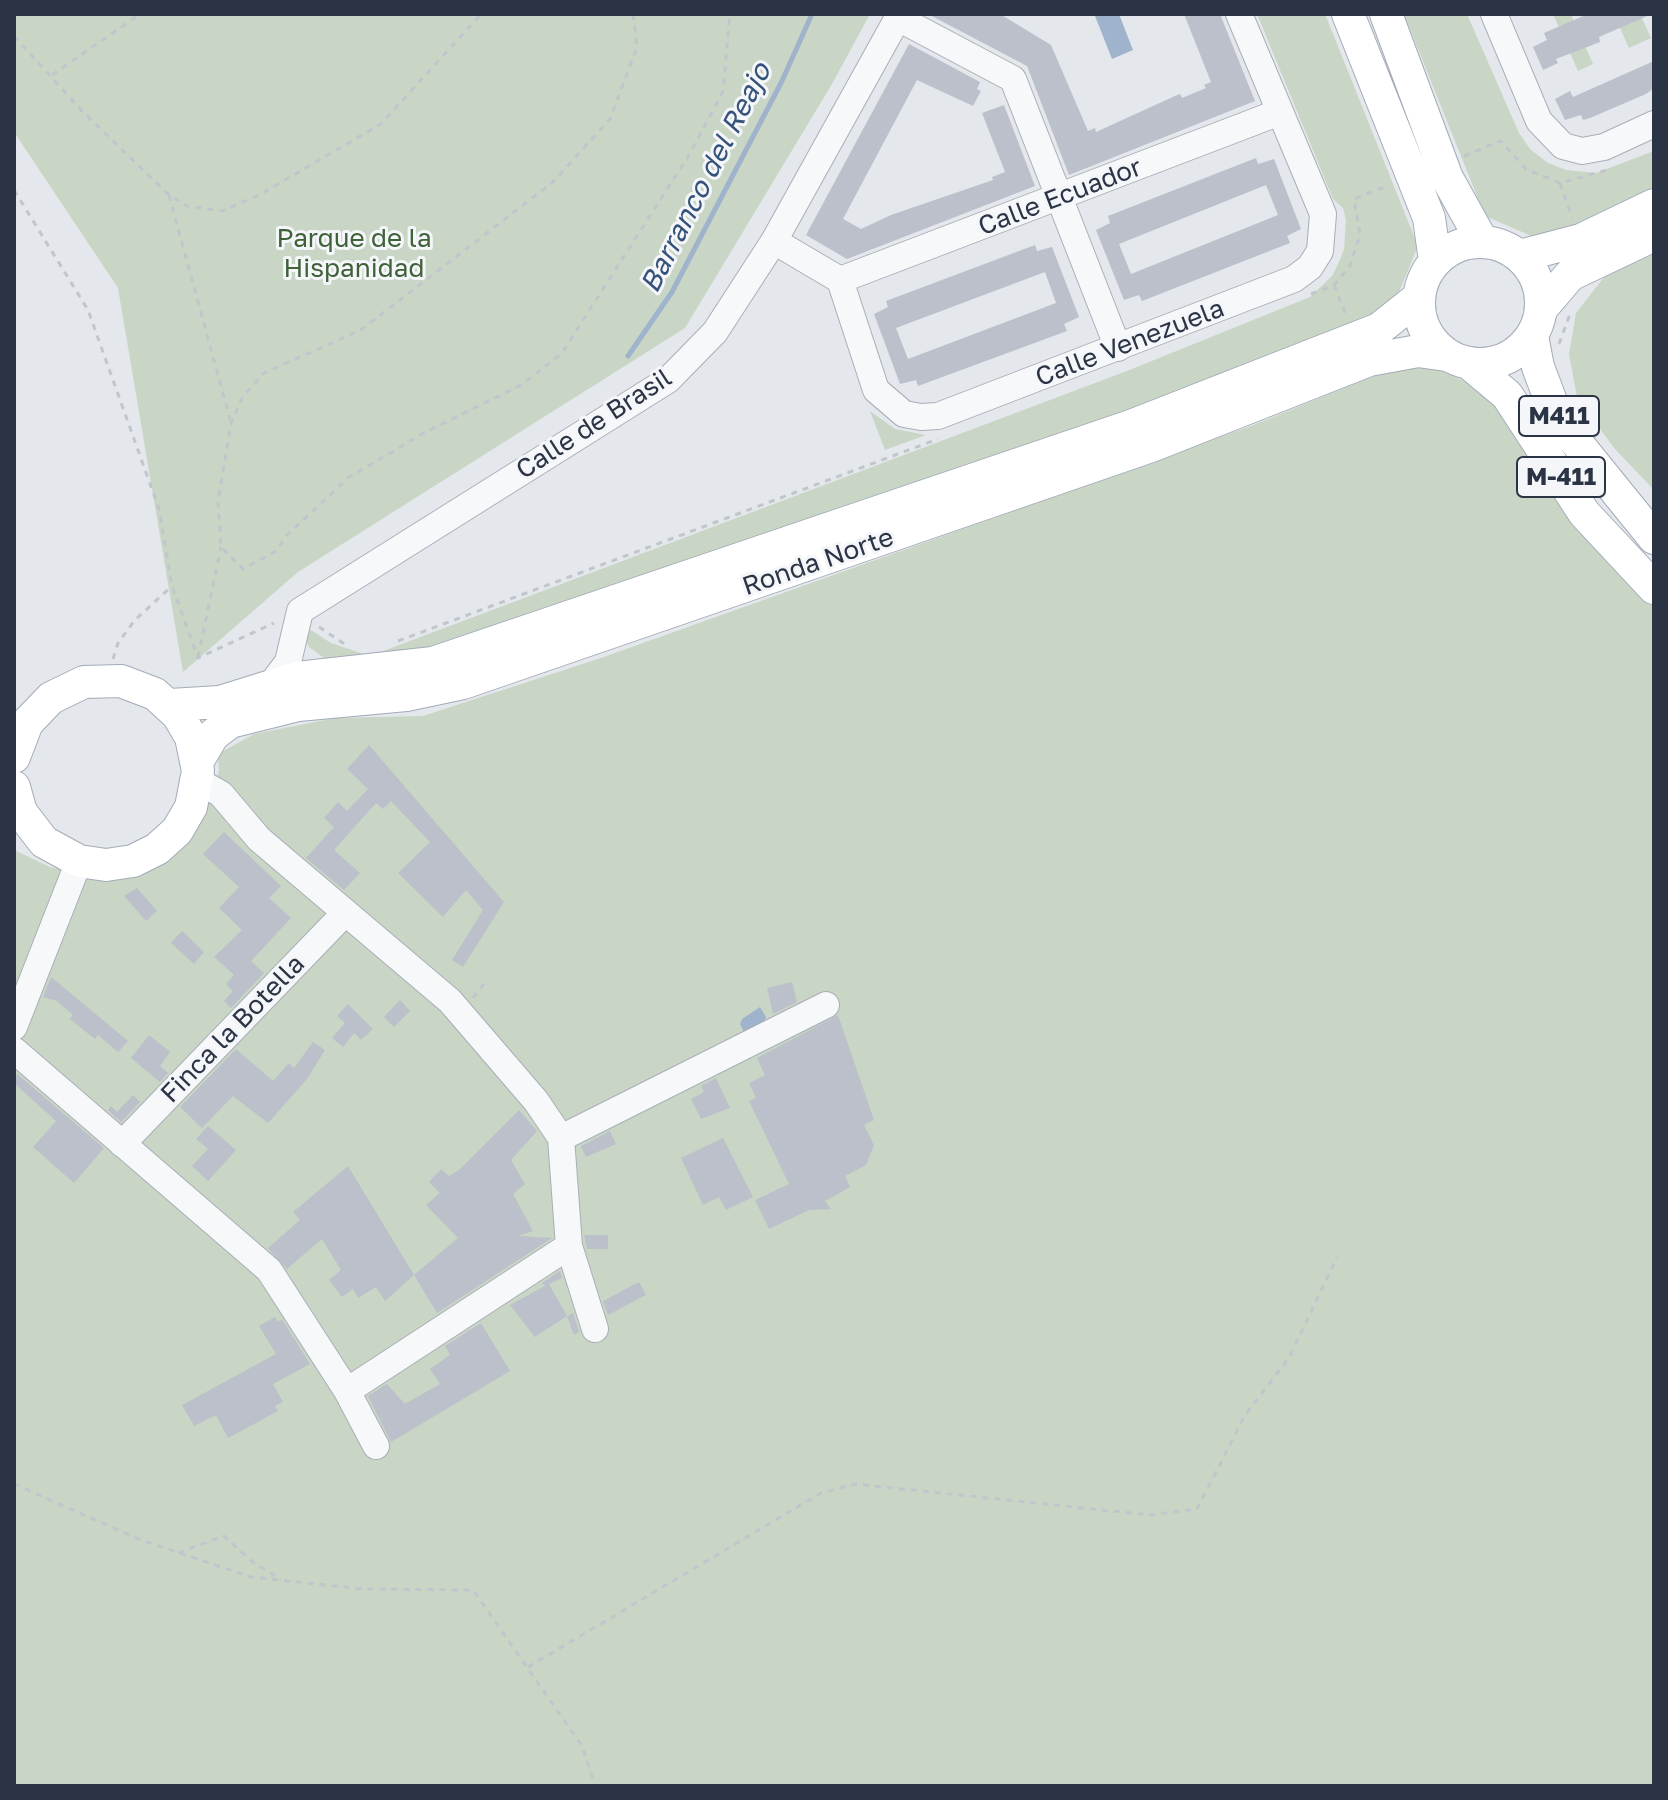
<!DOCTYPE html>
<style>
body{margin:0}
#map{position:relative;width:1668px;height:1800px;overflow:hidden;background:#e4e7ec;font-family:"Golos Text",sans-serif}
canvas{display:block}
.frame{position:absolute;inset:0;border:16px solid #2b3445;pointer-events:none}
</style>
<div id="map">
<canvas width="1668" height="1800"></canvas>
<div class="frame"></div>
</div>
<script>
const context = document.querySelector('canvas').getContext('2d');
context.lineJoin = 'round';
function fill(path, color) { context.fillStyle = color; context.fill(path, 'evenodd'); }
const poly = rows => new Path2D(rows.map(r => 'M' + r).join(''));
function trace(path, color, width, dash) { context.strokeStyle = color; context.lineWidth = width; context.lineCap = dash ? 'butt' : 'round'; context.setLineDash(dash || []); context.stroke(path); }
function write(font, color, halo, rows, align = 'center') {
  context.font = font + ' "Golos Text",sans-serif'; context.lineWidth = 6; context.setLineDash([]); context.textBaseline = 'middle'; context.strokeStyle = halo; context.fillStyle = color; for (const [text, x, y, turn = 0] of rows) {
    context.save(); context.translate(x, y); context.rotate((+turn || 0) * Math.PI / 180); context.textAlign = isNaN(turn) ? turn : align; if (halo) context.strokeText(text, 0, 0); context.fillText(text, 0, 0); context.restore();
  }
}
fill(poly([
 [14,14,870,14,832,84,685,328,298,572,183,672,118,288,14,132],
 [1257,14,1325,14,1418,246,1397,297,1387,309,1171,397,429,652,328,661,309,647,304,635,311,630,331,643,370,656,1127,371,1310,297,1332,276,1339,262,1344,249,1346,220,1343,208,1333,199],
 [1404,14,1467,14,1519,133,1530,149,1548,163,1566,170,1596,173,1654,151,1654,191,1563,234,1546,238,1529,235,1485,216],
 [1553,14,1571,14,1593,64,1578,71],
 [1614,14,1640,14,1651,38,1629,48],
 [1654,253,1654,490,1614,448,1577,397,1569,354,1576,313,1605,276],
 [1408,362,1427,365,1483,389,1592,539,1654,606,1654,1786,14,1786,14,850,50,867,114,881,173,854,200,820,219,771,218,754,254,734,335,718,423,716,601,658,1251,426],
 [870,411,895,429,926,435,885,450]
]), '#c9d6c5');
fill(poly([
 [1119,14,1133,50,1112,59,1095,16],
 [760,1007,766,1017,763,1024,744,1032,740,1024,742,1019]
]), '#9fb4cc');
trace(poly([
 [628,356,672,292,782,81,812,14]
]), '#9fb4cc', 5);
fill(poly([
 [928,14,1000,14,1051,45,1088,131,1095,128,1096,132,1175,96,1180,94,1182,98,1206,88,1204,85,1211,82,1184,14,1220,14,1255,101,1069,175,1027,66],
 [1588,14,1652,14,1599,37,1600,42,1556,59,1558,63,1543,70,1533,47,1547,40,1544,33],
 [909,44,980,82,977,89,981,91,973,106,917,80,843,219,861,229,891,215,993,180,992,177,1005,172,982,113,1004,105,1035,186,847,259,806,235],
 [1654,61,1654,88,1646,94,1590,118,1583,120,1581,115,1565,120,1555,99,1570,91,1573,97],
 [1256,158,1258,164,1274,159,1301,229,1287,236,1290,243,1142,301,1139,295,1124,300,1096,230,1110,223,1108,216],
 [1266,185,1278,215,1131,274,1119,244],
 [1035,245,1037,251,1052,247,1069,291,1079,317,1064,324,1067,331,918,386,916,380,900,384,874,314,888,307,886,301],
 [1045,272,1056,303,908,359,896,328],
 [369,745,504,902,463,967,452,960,483,910,466,890,443,917,398,873,430,842,391,801,383,809,376,803,334,850,360,873,344,890,306,858,334,827,324,818,338,802,347,811,368,789,347,769],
 [224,832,281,886,269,898,291,918,251,961,264,973,231,1008,224,1001,233,991,226,984,234,975,214,957,242,930,219,908,239,887,203,854],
 [137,888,157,911,146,921,124,896],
 [182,931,204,952,194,964,171,943],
 [51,977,128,1041,118,1052,98,1035,95,1039,70,1019,73,1015,57,1001,43,997],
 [792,982,797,1002,773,1014,767,988],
 [400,1000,410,1011,394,1027,384,1017],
 [348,1004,373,1029,361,1040,354,1033,343,1047,332,1038,345,1023,337,1016],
 [838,1015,874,1120,864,1125,874,1145,866,1165,845,1176,850,1187,825,1201,831,1209,809,1210,769,1229,755,1200,789,1184,749,1101,756,1098,749,1083,765,1075,757,1058],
 [149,1035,170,1052,160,1066,168,1073,160,1082,131,1058],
 [313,1042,325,1050,307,1079,268,1123,233,1096,202,1128,180,1107,236,1049,273,1081,289,1063,294,1068],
 [17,1074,104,1148,74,1183,33,1147,56,1121,14,1083],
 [716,1078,730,1108,701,1119,691,1099,704,1092,701,1086],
 [133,1095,140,1102,121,1122,108,1110,111,1106,117,1112],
 [519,1110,537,1131,511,1160,525,1184,513,1194,533,1231,518,1236,552,1238,437,1313,414,1275,458,1238,426,1205,440,1193,429,1182,441,1169,449,1176,459,1170],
 [208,1126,236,1150,208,1181,192,1166,208,1149,196,1139],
 [610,1131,616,1144,586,1157,581,1146],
 [723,1138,753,1197,726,1210,719,1197,703,1205,681,1158],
 [348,1166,414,1275,385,1301,376,1287,358,1298,353,1289,342,1297,329,1280,341,1270,322,1239,287,1269,268,1248,300,1220,293,1212],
 [584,1235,608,1235,608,1249,587,1249],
 [560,1271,562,1278,549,1284,567,1316,535,1337,510,1305,545,1286,542,1283],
 [639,1282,646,1295,608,1315,603,1301],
 [573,1313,579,1332,574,1335,567,1316],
 [275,1317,278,1322,282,1319,310,1364,273,1384,283,1402,275,1406,278,1411,228,1438,216,1415,194,1426,182,1405,276,1354,259,1326],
 [481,1323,510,1371,391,1442,368,1396,387,1384,405,1404,440,1384,430,1369,450,1355,445,1346]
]), '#bbc0ca');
const minor = poly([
 [1494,14,1539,121,1563,146,1582,151,1604,147,1654,124],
 [898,18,1013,79,1118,348],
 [774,241,840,280,876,390,904,414,921,417,938,416,1294,279,1310,267,1320,251,1323,214,1239,14],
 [840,280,1280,112],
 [270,686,288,662,300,611,668,380,715,332,774,241,900,14],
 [198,781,221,794,259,839,450,1001,536,1101,561,1138,569,1246,595,1329],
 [14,1027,79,861],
 [14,1050,269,1270,347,1391,376,1446],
 [561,1138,826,1005],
 [122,1144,344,914],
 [347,1391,569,1246]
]);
const major = poly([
 [1348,14,1429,218,1435,261],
 [1386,14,1447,178,1482,241],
 '1419 303a61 61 0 1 1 122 0a61 61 0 1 1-122 0Z',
 [1520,256,1581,240,1654,205],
 [1541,309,1570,275,1654,235],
 [1532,336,1538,367,1552,404,1569,433,1654,538],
 [1470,364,1507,395,1584,513,1654,588],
 [170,705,220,702,297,678,433,663,1131,426,1379,329,1418,298],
 [14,757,27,723,51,698,84,682,121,681,155,694,178,715,191,737,198,771,191,807,177,831,157,849,133,861,106,865,79,861,44,842,21,812,14,787],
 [197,762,213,735,230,722,298,705,406,695,463,683,1151,446,1369,360,1418,351,1446,355]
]);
trace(minor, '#a9aeb7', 28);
trace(major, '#a3abb8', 34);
trace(poly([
 [633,14,637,47,610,119,553,182,361,330,264,373,242,398,231,423,218,502,221,547,243,569,276,551,287,535,348,478,422,434,523,384,562,353,689,155,723,91,730,14],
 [14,36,82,111,169,195,187,206,222,211,261,194,381,124,481,14],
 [52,75,140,14],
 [1464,156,1501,141,1526,169,1560,183,1611,169],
 [1560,183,1572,218],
 [14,190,88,310,159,509,172,586,198,658,274,623],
 [169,195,231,423],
 [1334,285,1346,315],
 [1311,294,1334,285,1350,266,1360,234,1354,199,1389,185],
 [1559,344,1570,314],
 [319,627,349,647],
 [398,641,938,439],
 [198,657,221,547],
 [113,659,118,643,135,620,172,586],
 [473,998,486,981],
 [14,1484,141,1540,251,1577,362,1589,473,1590,582,1746,595,1785],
 [178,1553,224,1536,254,1563,281,1579],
 [528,1667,821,1493,855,1484,1150,1515,1197,1509,1245,1415,1289,1358,1337,1257],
 [589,1786,626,1786]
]), '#c2c5cb', 3, [6, 6]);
trace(minor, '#f7f8fa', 26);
trace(major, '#fff', 32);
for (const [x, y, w] of [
 [1559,416,80],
 [1561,477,88]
]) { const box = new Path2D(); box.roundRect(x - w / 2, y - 20, w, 40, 6); context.fillStyle = '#f4f6f9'; context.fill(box); trace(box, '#2b3445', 2); }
write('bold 24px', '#2b3445', null, [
 ["M411",1559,416],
 ["M-411",1561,477]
]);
write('26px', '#2b3445', '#f4f6f9', [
 ["Calle Ecuador",1060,197,-21],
 ["Calle Venezuela",1130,343,-21],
 ["Calle de Brasil",594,424,-33],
 ["Ronda Norte",818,562,-19],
 ["Finca la Botella",233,1029,-46]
]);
write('26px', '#3f6138', '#f4f6f9', [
 ["Parque de la",354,239],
 ["Hispanidad",354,269]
]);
write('italic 28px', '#34527a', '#f4f6f9', [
 ["Barranco del Reajo",706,178,-63]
]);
</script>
